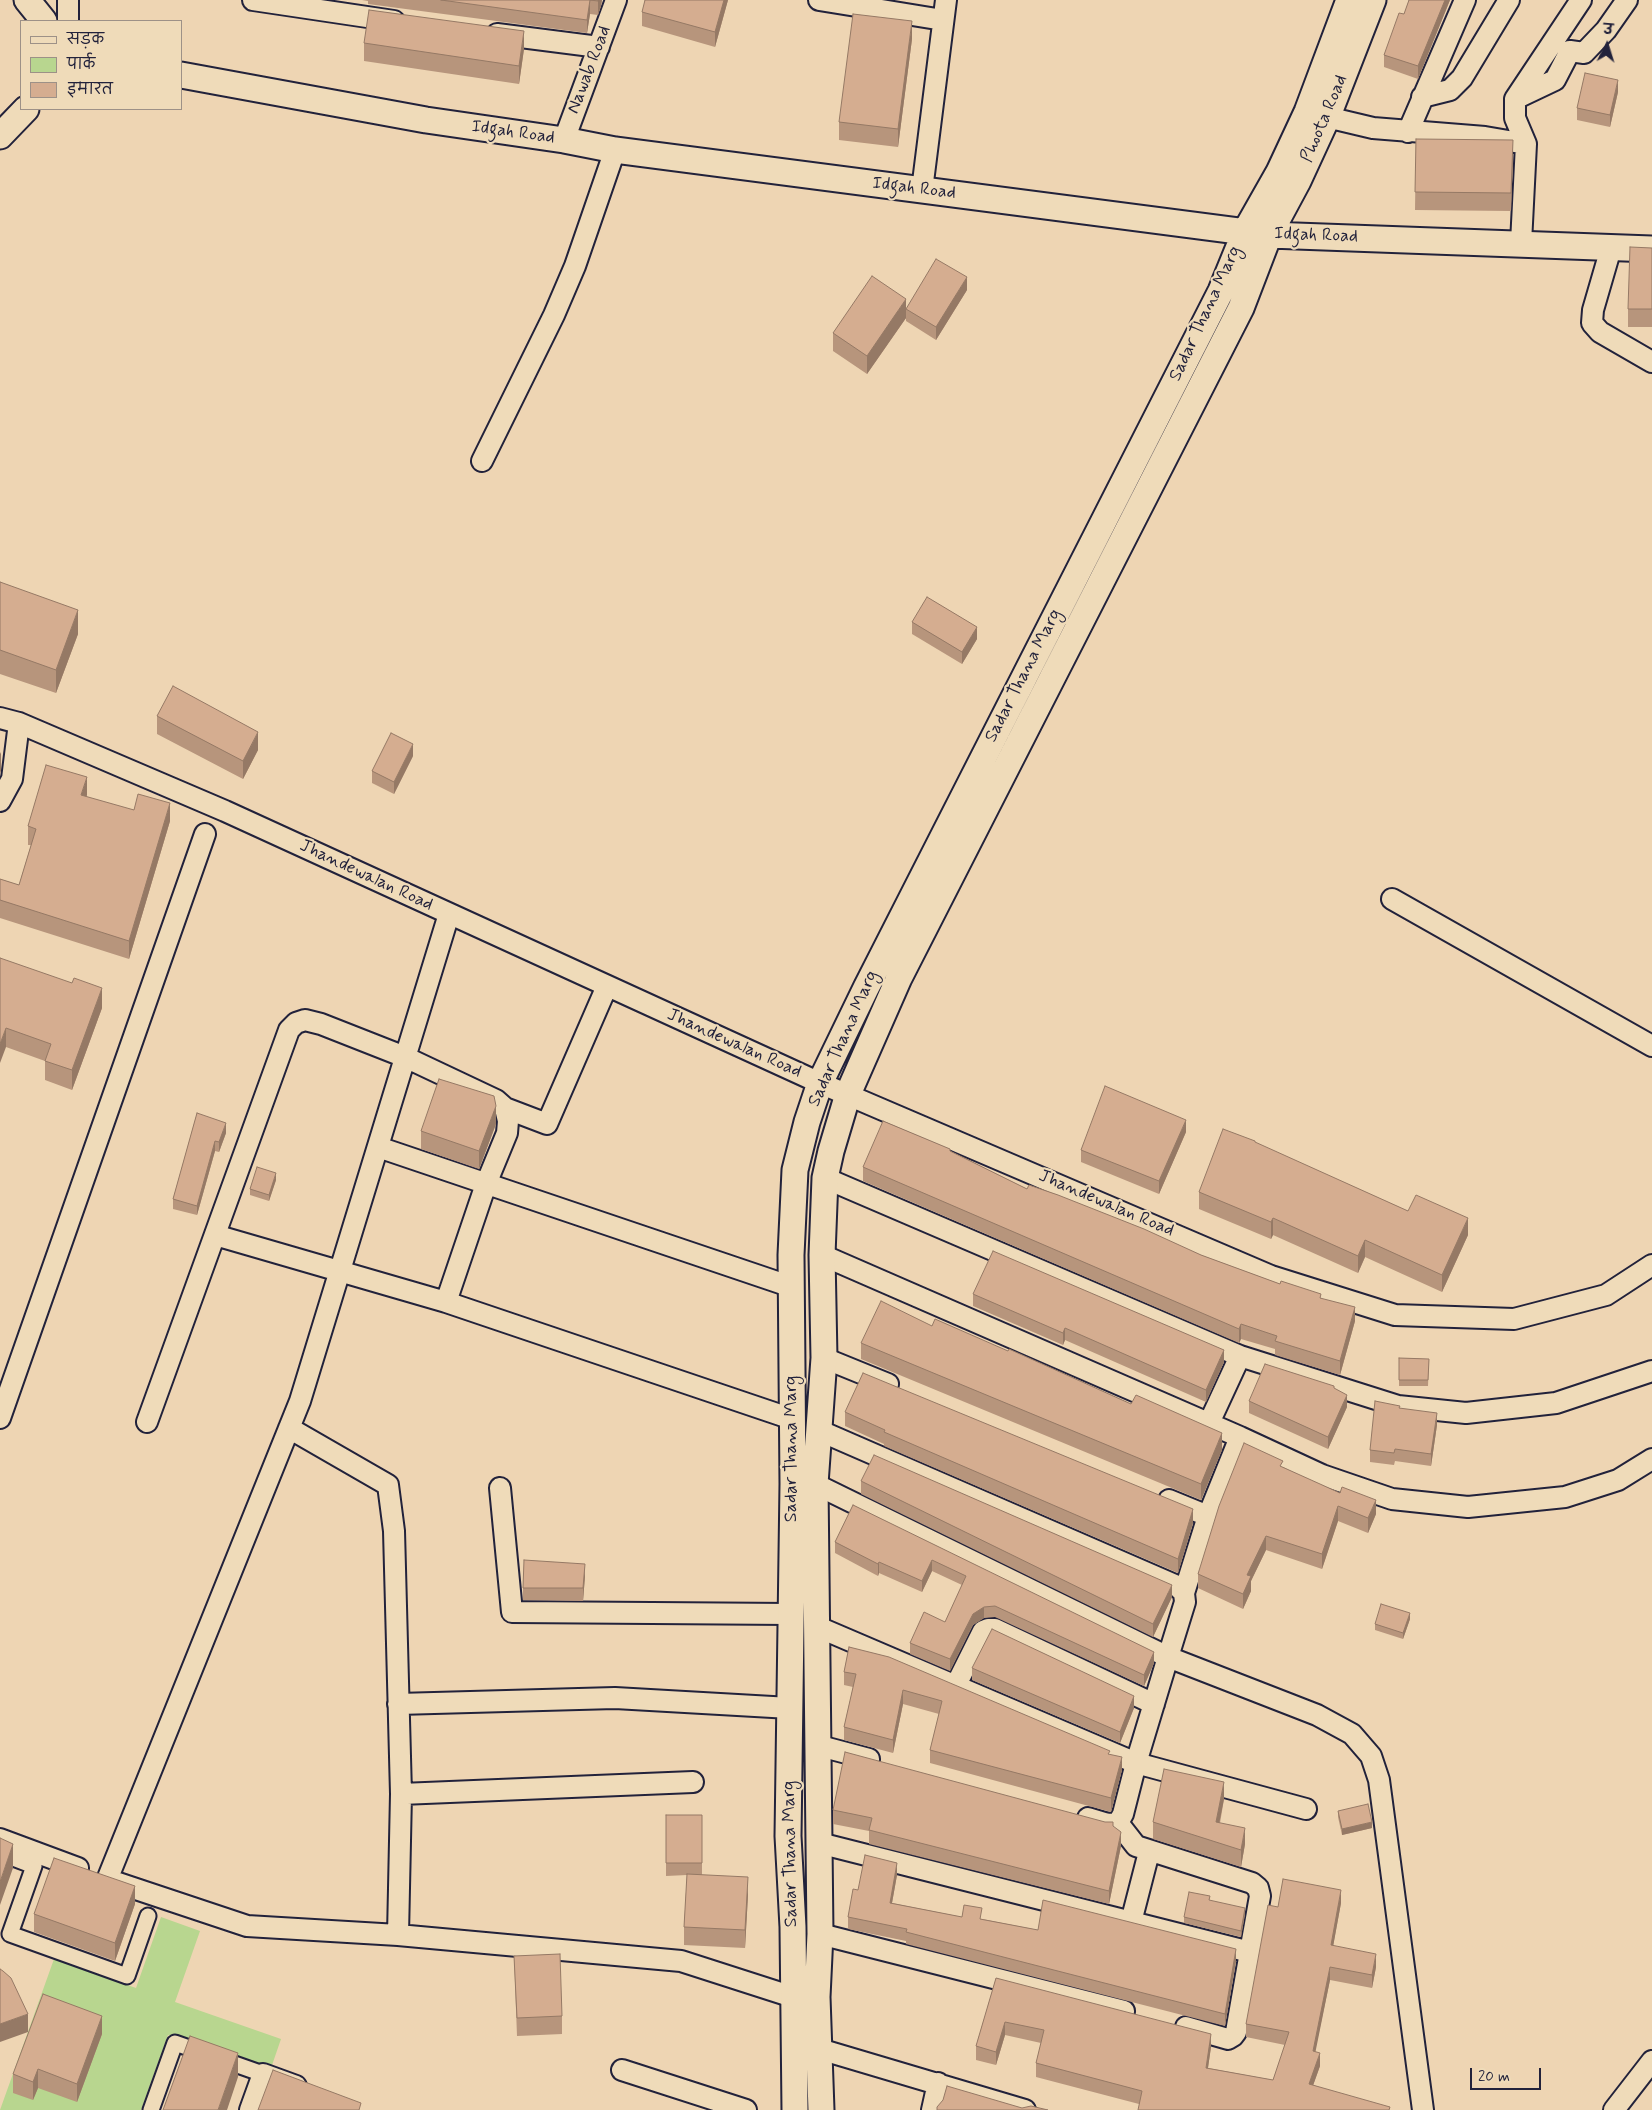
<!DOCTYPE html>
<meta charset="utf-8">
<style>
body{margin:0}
#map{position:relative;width:1652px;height:2110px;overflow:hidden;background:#eed5b3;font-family:Mynerve,"Playpen Sans Deva",sans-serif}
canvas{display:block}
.legend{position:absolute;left:20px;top:20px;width:162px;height:90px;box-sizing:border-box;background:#efdbb9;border:1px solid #9d9187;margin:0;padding:6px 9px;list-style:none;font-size:15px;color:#22223b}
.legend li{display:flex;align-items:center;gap:10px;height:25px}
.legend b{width:25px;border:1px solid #9d9187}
.north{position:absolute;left:1582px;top:20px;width:50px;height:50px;-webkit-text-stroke:4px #efdbb9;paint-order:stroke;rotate:5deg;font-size:14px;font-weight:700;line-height:20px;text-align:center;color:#22223b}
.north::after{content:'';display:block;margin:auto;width:18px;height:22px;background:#22223b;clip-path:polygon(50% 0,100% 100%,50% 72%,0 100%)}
.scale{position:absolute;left:1470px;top:2068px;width:71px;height:22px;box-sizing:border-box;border:2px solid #22223b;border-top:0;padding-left:6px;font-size:15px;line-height:18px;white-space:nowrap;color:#22223b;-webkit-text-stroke:4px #efdbb9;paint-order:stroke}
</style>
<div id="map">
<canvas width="1652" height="2110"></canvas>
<ul class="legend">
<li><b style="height:6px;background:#efdbb9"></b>सड़क</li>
<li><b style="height:14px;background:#b8d68f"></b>पार्क</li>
<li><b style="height:14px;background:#d5ad90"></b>इमारत</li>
</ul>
<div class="north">उ</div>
<div class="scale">20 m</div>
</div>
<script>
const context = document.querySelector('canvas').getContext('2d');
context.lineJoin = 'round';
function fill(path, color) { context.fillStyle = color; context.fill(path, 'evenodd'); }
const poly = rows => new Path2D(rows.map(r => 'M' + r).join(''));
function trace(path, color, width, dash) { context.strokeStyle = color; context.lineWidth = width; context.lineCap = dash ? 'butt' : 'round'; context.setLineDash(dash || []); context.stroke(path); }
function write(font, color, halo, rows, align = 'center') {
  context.font = font + ' Mynerve,sans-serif'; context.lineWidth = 4.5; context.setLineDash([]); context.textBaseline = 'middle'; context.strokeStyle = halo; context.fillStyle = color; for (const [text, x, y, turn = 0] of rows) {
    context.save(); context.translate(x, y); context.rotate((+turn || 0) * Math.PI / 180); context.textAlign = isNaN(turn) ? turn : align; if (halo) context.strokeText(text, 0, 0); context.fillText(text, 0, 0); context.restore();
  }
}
fill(poly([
 [161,1917,200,1931,175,2002,281,2039,270,2071,168,2035,141,2110,0,2110,54,1959,136,1988]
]), '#b8d68f');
const pedestrian = poly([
 [0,1853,34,1866,10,1934,127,1976,148,1916],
 [151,2110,175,2043,263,2074]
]);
const minor = poly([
 [68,0,68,21],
 [253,0,394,21],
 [819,0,943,20],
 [497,34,599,47],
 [1422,97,1450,90,1462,78,1509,0],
 [1515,99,1555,80,1570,51,1584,53,1606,30,1627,0],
 [1314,114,1373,128,1485,137,1526,144],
 [1408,132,1465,0],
 [564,140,616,0],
 [922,190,946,0],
 [1521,243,1526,144,1515,118,1515,99,1581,0],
 [1611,248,1593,310,1592,323,1600,332,1652,362],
 [482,461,554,315,575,266,615,150],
 [0,718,19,723,225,811,820,1083,1271,1276,1395,1315,1514,1319,1606,1295,1652,1265],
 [0,801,12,779,19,723],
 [1392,899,1652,1046],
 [505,1108,547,1124,607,986],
 [378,1147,792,1287],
 [825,1178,1240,1356,1398,1406,1466,1413,1556,1403,1652,1371],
 [215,1235,446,1302,792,1419],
 [822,1255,1240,1437,1208,1516,1169,1500],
 [824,1358,888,1384],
 [0,1418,205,834],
 [147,1422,289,1030,296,1023,305,1020,321,1024,405,1057,496,1100,505,1108,508,1121,507,1133,486,1184,446,1302],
 [1209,1423,1240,1356],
 [289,1428,388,1485,394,1531,401,1794,398,1935],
 [1240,1437,1322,1475,1392,1499,1468,1507,1565,1497,1618,1480,1652,1459],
 [815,1484,1168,1657,1185,1602,1184,1593,1177,1586,818,1430],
 [500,1488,512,1612,791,1614],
 [1184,1593,1208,1516],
 [818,1627,1136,1763,1123,1814,1118,1823,1108,1824,1088,1818],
 [956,1685,983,1631,988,1629,995,1629,1154,1704],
 [398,1704,615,1698,790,1708],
 [820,1746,869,1759],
 [401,1794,693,1782],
 [1306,1809,1136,1763,1168,1657,1317,1715,1352,1734,1371,1756,1379,1780,1423,2110],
 [1118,1823,1136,1846,1252,1883,1258,1888,1260,1896,1250,1952],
 [0,1839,78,1868],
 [819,1843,1250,1952,1236,2032,1233,2036,1228,2039,1186,2027],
 [107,1880,300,1401,449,914],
 [109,1880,247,1926,398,1935,681,1961,793,1997],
 [1131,1922,1149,1852],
 [820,1934,1124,2011],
 [806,2045,1025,2110],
 [622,2070,746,2110],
 [250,2110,263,2074,296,2086],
 [932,2110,938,2083],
 [1614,2110,1652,2061]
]);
const tertiary = poly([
 [27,0,44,21],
 [181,75,426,120,564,140,615,150,1269,235,1652,249],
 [0,136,26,109],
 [795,2110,793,1927,788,1836,793,1484,791,1255,795,1170,807,1122,820,1083,866,988,1221,291,1245,232,1279,172,1307,112,1349,0],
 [821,2110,817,1997,820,1934,815,1484,824,1358,822,1255,825,1178,831,1151,848,1094,899,978,1241,308,1269,235,1298,181,1327,118,1373,0]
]);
trace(pedestrian, '#22223b', 19);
trace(minor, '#22223b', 24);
trace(tertiary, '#22223b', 29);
trace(pedestrian, '#efdbb9', 15);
trace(minor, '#efdbb9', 20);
trace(tertiary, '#efdbb9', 25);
fill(poly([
 [362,0,602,0,601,6,598,15,590,14,587,33,368,4,368,1],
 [728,0,715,47,642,26,642,12],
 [1409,0,1450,0,1418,79,1384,67,1384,55,1404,14],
 [912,39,898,147,839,140,839,122],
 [364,43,524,49,519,84,364,61],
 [1618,92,1610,127,1577,120,1577,108],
 [1416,139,1513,158,1511,211,1415,210],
 [1652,248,1652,327,1628,327,1628,309],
 [967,290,936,340,906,321,906,318,867,374,833,351,833,333,906,308],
 [0,582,78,634,56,693,0,674],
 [912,622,977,639,962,664,912,634],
 [157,716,258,750,243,779,157,734],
 [413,756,394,794,372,783,372,771],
 [87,795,86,797,170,821,129,959,0,918,0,879,19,885,31,845,28,845,28,826],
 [0,958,102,1008,72,1090,45,1080,45,1061,6,1047],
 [197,1113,226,1133,219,1152,215,1151,197,1215,173,1209,173,1199],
 [496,1124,479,1169,421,1149,421,1131],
 [1186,1132,1159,1194,1081,1162,1081,1150],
 [1255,1143,1408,1211,1468,1235,1442,1292,1365,1257,1358,1273,1273,1235,1271,1239,1199,1209,1199,1192],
 [950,1151,1027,1189,1201,1255,1280,1284,1321,1298,1355,1321,1340,1375,1275,1355,1275,1349,1241,1339,1239,1343,863,1181,863,1167],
 [276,1180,269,1201,250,1195,250,1189],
 [973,1294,1224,1362,1206,1402,1065,1340,1063,1345,973,1306],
 [932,1326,1222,1450,1201,1500,861,1359,861,1343],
 [1399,1358,1429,1359,1428,1386,1399,1386],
 [1334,1389,1347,1407,1328,1449,1249,1413,1249,1401],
 [1400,1408,1437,1425,1431,1466,1395,1461,1394,1465,1370,1462,1370,1450],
 [845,1412,1193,1523,1178,1573,884,1446,884,1444,845,1426],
 [1283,1467,1376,1514,1368,1533,1338,1521,1322,1569,1266,1550,1251,1581,1251,1591,1243,1609,1198,1588,1198,1574],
 [861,1481,1172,1597,1153,1637,861,1494],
 [853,1505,1154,1663,1144,1686,995,1617,984,1618,973,1625,950,1671,910,1654,910,1643,945,1622,962,1585,932,1571,922,1592,879,1573,878,1576,835,1553,835,1542],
 [585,1576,583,1601,523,1600,523,1588],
 [1410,1619,1403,1639,1375,1630,1375,1624],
 [849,1647,1110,1755,1122,1770,1111,1812,930,1763,930,1750,939,1714,903,1704,893,1753,844,1740,844,1727,853,1687,844,1685,844,1672],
 [972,1668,1134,1708,1120,1743,972,1680],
 [1224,1799,1220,1823,1245,1844,1241,1867,1153,1839,1153,1822],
 [833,1810,1113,1826,1121,1846,1109,1904,869,1844,869,1831,833,1824],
 [1338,1811,1372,1828,1342,1835,1338,1817],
 [666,1815,702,1815,702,1875,748,1895,745,1948,684,1945,684,1927,687,1875,666,1876],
 [897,1875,892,1903,962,1917,982,1919,1038,1930,1236,1961,1225,2026,906,1944,906,1941,848,1929,848,1917,858,1890],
 [1341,1903,1333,1946,1376,1967,1372,1988,1330,1980,1315,2051,1320,2066,1313,2085,1390,2110,1139,2104,1036,2077,1036,2063,1041,2043,1005,2035,996,2065,976,2060,976,2046,996,1978,1211,2047,1208,2068,1273,2080,1285,2045,1246,2037,1246,2024,1278,1907],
 [135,1904,115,1961,34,1932,34,1914],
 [1245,1914,1241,1937,1184,1923,1184,1917],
 [514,1956,562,2016,562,2034,517,2036],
 [102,2034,77,2102,38,2088,33,2100,13,2093,13,2074]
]), '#b7957c');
fill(poly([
 [590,0,590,14,587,33,587,20],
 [598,0,602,0,601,6,598,15],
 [724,0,728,0,715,47,715,32],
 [1445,0,1450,0,1418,79,1418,66],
 [912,21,912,39,898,147,898,129],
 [524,31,524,49,519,84,519,66],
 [1618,80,1618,92,1610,127,1610,115],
 [1513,140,1513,158,1511,211,1511,193],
 [967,277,967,290,936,340,936,327],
 [906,299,906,318,867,374,867,356],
 [78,610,78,634,56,693,56,670],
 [977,627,977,639,962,664,962,652],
 [258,732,258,750,243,779,243,761],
 [413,744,413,756,394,794,394,782],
 [1,752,1,771,0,773,0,754],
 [87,777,87,795,81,814,81,795],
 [170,803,170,821,129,959,129,941],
 [102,988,102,1008,72,1090,72,1070],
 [6,1028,6,1047,0,1063,0,1044],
 [496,1106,496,1124,479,1169,479,1151],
 [1186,1120,1186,1132,1159,1194,1159,1181],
 [226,1123,226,1133,219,1152,219,1142],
 [215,1141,215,1151,197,1215,197,1206],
 [276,1173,276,1180,269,1201,269,1195],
 [1273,1218,1273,1235,1271,1239,1271,1222],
 [1468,1218,1468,1235,1442,1292,1442,1275],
 [1365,1240,1365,1257,1358,1273,1358,1256],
 [1355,1307,1355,1321,1340,1375,1340,1361],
 [1241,1324,1241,1339,1239,1343,1239,1329],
 [1065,1328,1065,1340,1063,1345,1063,1333],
 [1224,1350,1224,1362,1206,1402,1206,1390],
 [1347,1395,1347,1407,1328,1449,1328,1437],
 [1437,1413,1437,1425,1431,1466,1431,1454],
 [1222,1433,1222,1450,1201,1500,1201,1484],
 [1376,1500,1376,1514,1368,1533,1368,1518],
 [1338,1506,1338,1521,1322,1569,1322,1554],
 [1193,1509,1193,1523,1178,1573,1178,1559],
 [1266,1536,1266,1550,1251,1581,1251,1591,1243,1609,1243,1594,1247,1575],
 [932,1560,932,1571,922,1592,922,1581],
 [879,1562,879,1573,878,1576,878,1564],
 [585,1564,585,1576,583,1601,583,1588],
 [1172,1585,1172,1597,1153,1637,1153,1624],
 [984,1607,984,1618,973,1625,950,1671,950,1659,973,1614],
 [1410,1613,1410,1619,1403,1639,1403,1633],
 [1154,1652,1154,1663,1144,1686,1144,1675],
 [903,1690,903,1704,893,1753,893,1740],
 [1134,1696,1134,1708,1120,1743,1120,1732],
 [1122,1757,1122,1770,1111,1812,1111,1798],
 [1224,1782,1224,1799,1216,1839,1216,1822],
 [1372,1822,1372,1828,1342,1835,1342,1829],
 [1245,1828,1245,1844,1241,1867,1241,1850],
 [1121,1832,1121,1846,1109,1904,1109,1891],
 [13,1844,13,1868,0,1905,0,1882],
 [897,1863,897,1875,890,1914,890,1903],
 [748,1877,748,1895,745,1948,745,1930],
 [135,1886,135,1904,115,1961,115,1943],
 [1341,1890,1341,1903,1331,1958,1331,1945],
 [1245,1908,1245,1914,1241,1937,1241,1931],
 [1236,1949,1236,1961,1225,2026,1225,2014],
 [1376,1954,1376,1967,1372,1988,1372,1975],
 [1330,1967,1330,1980,1313,2064,1313,2051],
 [28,2014,28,2032,0,2042,0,2024],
 [102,2016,102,2034,77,2102,77,2084],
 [1005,2022,1005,2035,996,2065,996,2052],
 [1211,2034,1211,2047,1206,2081,1206,2068],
 [238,2053,238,2077,227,2110,218,2110],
 [1320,2053,1320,2066,1309,2097,1309,2084],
 [38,2069,38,2088,33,2100,33,2082]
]), '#957965');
const building = poly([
 [441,0,598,0,598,1,590,0,587,20,441,0],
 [645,0,724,0,715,32,642,12,645,0],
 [1409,0,1445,0,1418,66,1384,55,1399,13,1404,14,1409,0],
 [369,10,524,31,519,66,364,43,369,10],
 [853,14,912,21,898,129,839,122,853,14],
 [1585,73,1618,80,1610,115,1577,108,1585,73],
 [1416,139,1513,140,1511,193,1415,192,1416,139],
 [1630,247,1652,248,1652,309,1628,309,1630,247],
 [936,259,967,277,936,327,906,309,936,259],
 [872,276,906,299,867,356,833,333,872,276],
 [0,582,78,610,56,670,0,650,0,582],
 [927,597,977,627,962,652,912,622,927,597],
 [173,686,258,732,243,761,157,716,173,686],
 [391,733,413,744,394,782,372,771,391,733],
 [46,765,87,777,81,795,134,810,138,794,170,803,129,941,0,900,0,879,19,885,36,829,28,826,46,765],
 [0,958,72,983,74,978,102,988,72,1070,45,1061,51,1044,6,1028,0,1044,0,958],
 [439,1079,494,1096,496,1106,479,1151,421,1131,439,1079],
 [1105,1086,1186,1120,1159,1181,1081,1150,1105,1086],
 [197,1113,226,1123,219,1142,215,1141,197,1206,173,1199,197,1113],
 [883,1121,950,1149,950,1151,1027,1189,1029,1185,1058,1195,1144,1229,1201,1255,1280,1284,1281,1281,1321,1294,1320,1298,1355,1307,1340,1361,1275,1341,1277,1336,1241,1324,1239,1329,863,1167,883,1121],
 [1223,1129,1255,1141,1255,1142,1408,1211,1416,1195,1468,1218,1442,1275,1365,1240,1358,1256,1273,1218,1271,1222,1199,1192,1223,1129],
 [257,1167,276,1173,269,1195,250,1189,257,1167],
 [993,1251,1224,1350,1206,1390,1065,1328,1063,1333,973,1294,993,1251],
 [881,1301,932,1326,935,1319,1008,1351,1009,1349,1131,1404,1136,1395,1222,1433,1201,1484,861,1343,881,1301],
 [1399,1358,1429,1359,1428,1380,1399,1380,1399,1358],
 [1265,1364,1334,1386,1334,1388,1347,1395,1328,1437,1249,1401,1265,1364],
 [863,1373,1193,1509,1178,1559,884,1432,885,1430,845,1412,863,1373],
 [1375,1401,1400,1406,1399,1408,1437,1413,1431,1454,1395,1449,1394,1453,1370,1450,1375,1401],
 [1244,1443,1283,1461,1280,1466,1340,1493,1342,1487,1376,1500,1368,1518,1338,1506,1322,1554,1266,1536,1247,1575,1251,1576,1243,1594,1198,1574,1219,1506,1244,1443],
 [874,1455,1172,1585,1153,1624,861,1481,874,1455],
 [853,1505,1154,1652,1144,1675,995,1606,984,1607,973,1614,950,1659,910,1643,924,1612,945,1622,966,1576,932,1560,922,1581,879,1562,878,1564,835,1542,853,1505],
 [524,1560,585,1564,583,1588,523,1588,524,1560],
 [1381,1604,1410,1613,1403,1633,1375,1624,1381,1604],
 [992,1629,1134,1696,1120,1732,972,1668,992,1629],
 [849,1647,889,1657,1110,1751,1108,1754,1122,1757,1111,1798,930,1750,942,1701,903,1690,893,1740,844,1727,856,1674,844,1672,849,1647],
 [845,1752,1105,1822,1113,1822,1113,1826,1121,1832,1109,1891,869,1830,872,1818,833,1810,845,1752],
 [1164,1769,1224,1782,1216,1822,1245,1828,1241,1850,1153,1822,1164,1769],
 [1368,1804,1372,1822,1342,1829,1338,1811,1368,1804],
 [666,1815,702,1815,702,1863,666,1863,666,1815],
 [0,1838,13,1844,0,1882,0,1838],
 [865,1855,897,1863,890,1903,962,1917,964,1905,982,1908,980,1919,1038,1930,1043,1900,1236,1949,1225,2014,906,1932,907,1929,848,1917,853,1889,858,1890,865,1855],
 [54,1858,135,1886,115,1943,34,1914,54,1858],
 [687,1874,748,1877,745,1930,684,1927,687,1874],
 [1283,1879,1341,1890,1331,1945,1376,1954,1372,1975,1330,1967,1313,2051,1320,2053,1309,2084,1390,2107,1389,2110,1138,2110,1142,2091,1036,2063,1044,2030,1005,2022,996,2052,976,2046,996,1978,1211,2034,1206,2068,1273,2080,1289,2032,1246,2024,1268,1905,1278,1907,1283,1879],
 [1189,1892,1210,1896,1209,1900,1245,1908,1241,1931,1184,1917,1189,1892],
 [560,1954,562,2016,517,2018,514,1956,560,1954],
 [0,1969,3,1971,11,1978,28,2014,0,2024,0,1969],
 [43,1994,102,2016,77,2084,38,2069,33,2082,13,2074,43,1994],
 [190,2036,238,2053,218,2110,163,2110,190,2036],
 [273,2070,361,2103,359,2110,258,2110,273,2070],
 [947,2086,1022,2108,1031,2106,1048,2110,937,2110,937,2107,943,2100,947,2086]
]);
fill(building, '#d5ad90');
trace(building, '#957965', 1);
write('18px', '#22223b', '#efdbb9', [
 ["Nawab Road",590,70,-69],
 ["Phoota Road",1325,119,-67],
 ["Idgah Road",513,133,8],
 ["Idgah Road",914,189,7],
 ["Idgah Road",1316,236,2],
 ["Sadar Thana Marg",1206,314,-65],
 ["Sadar Thana Marg",1024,676,-63],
 ["Jhandewalan Road",366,876,25],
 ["Sadar Thana Marg",844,1039,-66],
 ["Jhandewalan Road",734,1044,24],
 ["Jhandewalan Road",1106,1204,23],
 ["Sadar Thana Marg",792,1449,-90],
 ["Sadar Thana Marg",791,1854,-91]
]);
</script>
